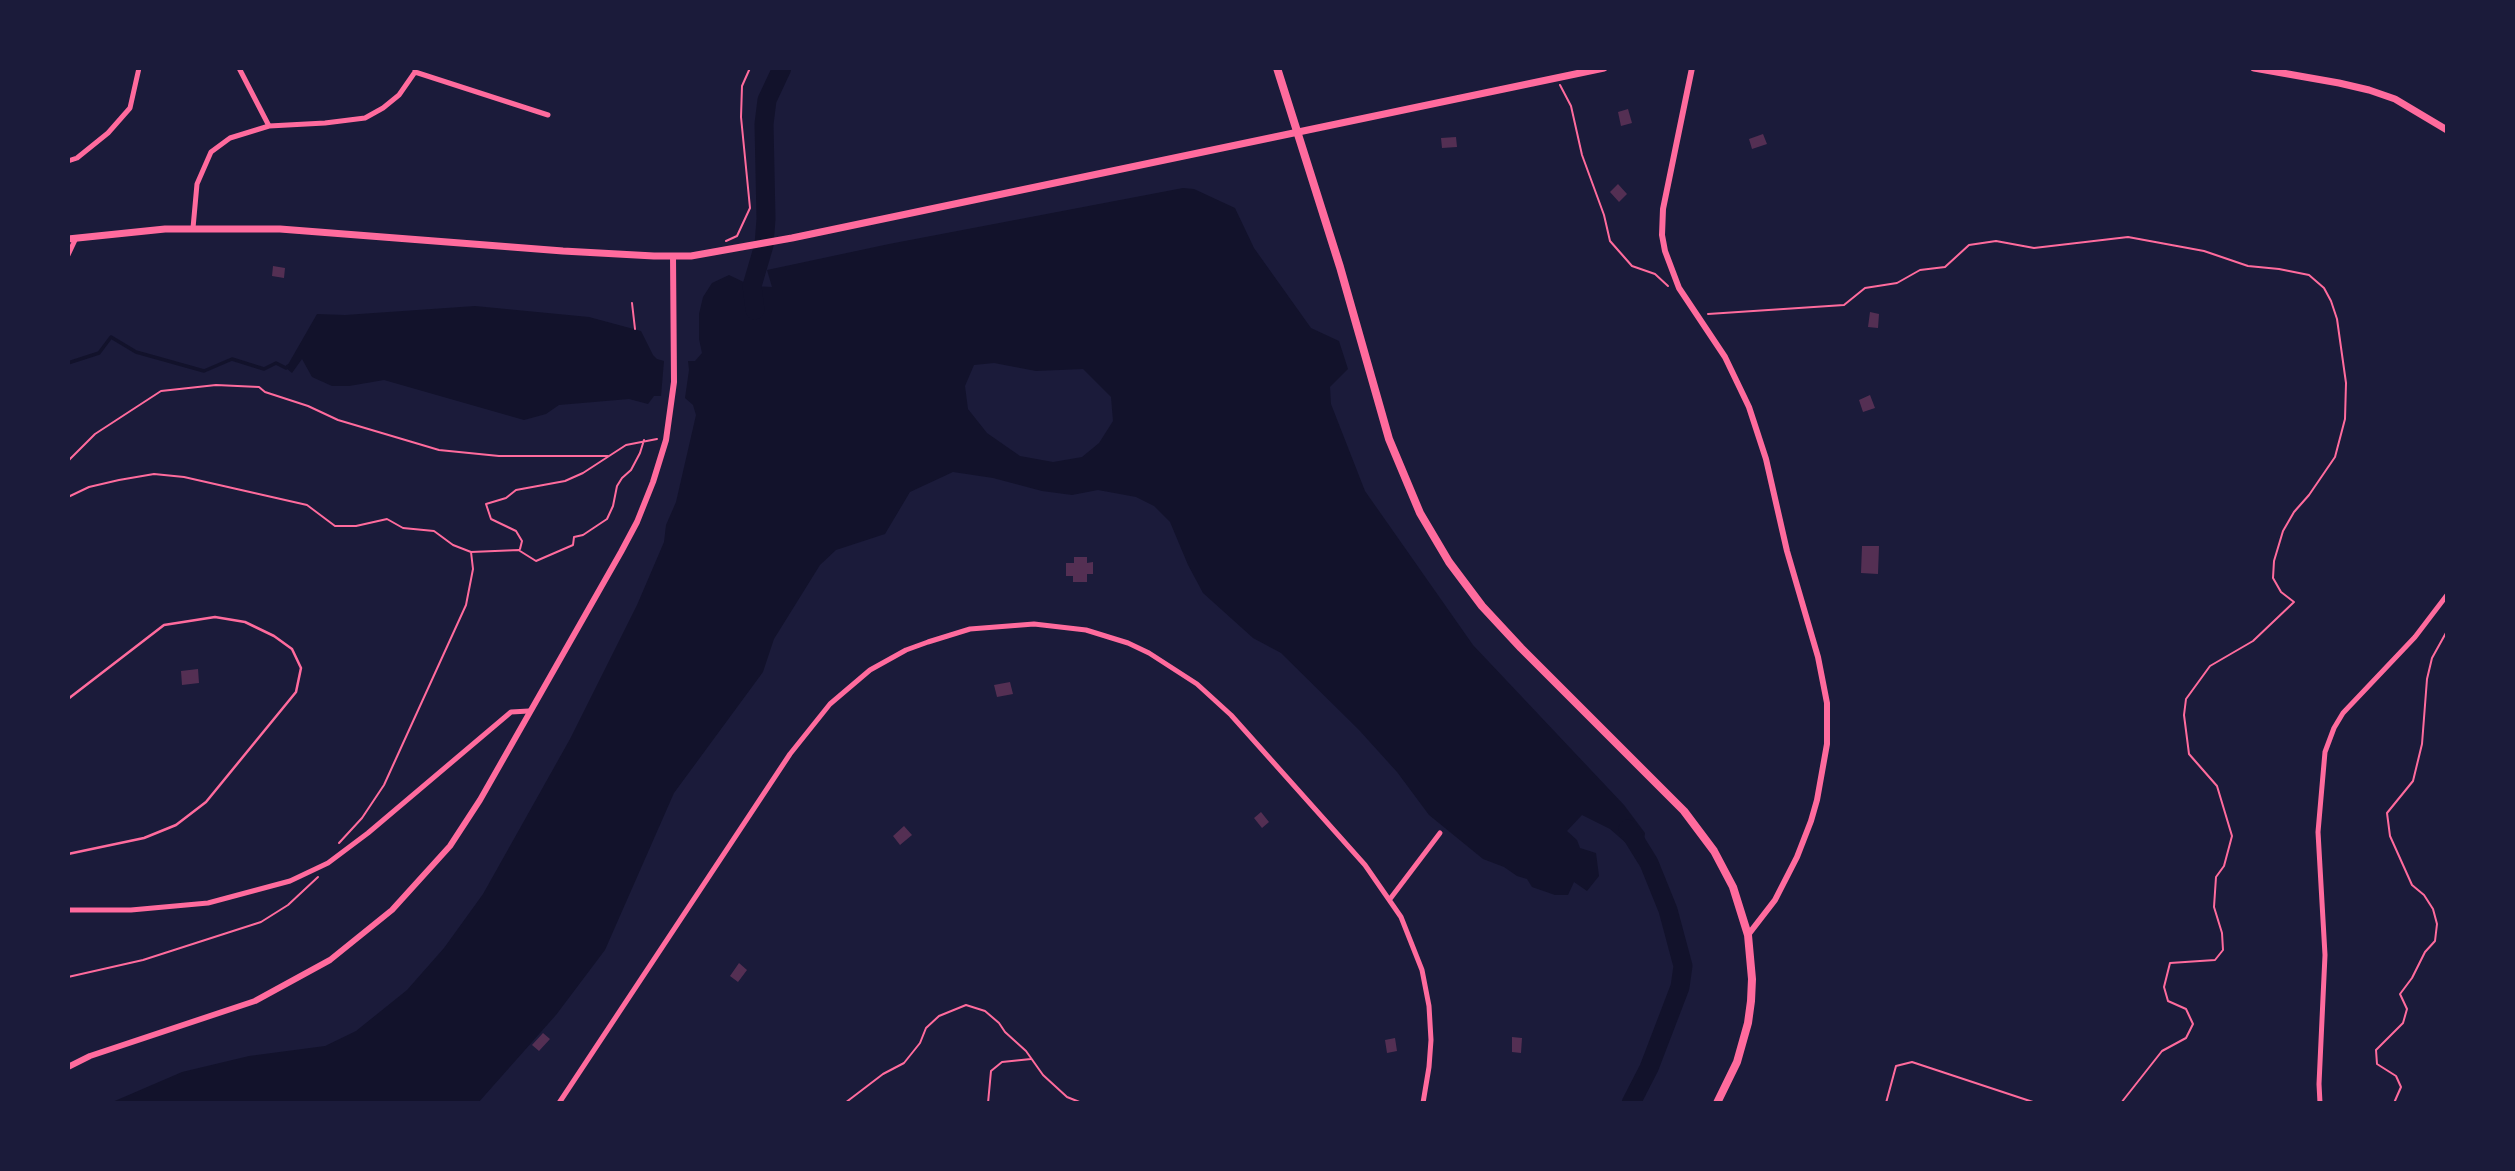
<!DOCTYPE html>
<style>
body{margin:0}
#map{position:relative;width:2515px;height:1171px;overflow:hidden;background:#1b1b3a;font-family:Montserrat,sans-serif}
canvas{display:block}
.frame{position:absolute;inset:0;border:70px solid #1b1b3a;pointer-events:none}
</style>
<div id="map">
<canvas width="2515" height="1171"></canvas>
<div class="frame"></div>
</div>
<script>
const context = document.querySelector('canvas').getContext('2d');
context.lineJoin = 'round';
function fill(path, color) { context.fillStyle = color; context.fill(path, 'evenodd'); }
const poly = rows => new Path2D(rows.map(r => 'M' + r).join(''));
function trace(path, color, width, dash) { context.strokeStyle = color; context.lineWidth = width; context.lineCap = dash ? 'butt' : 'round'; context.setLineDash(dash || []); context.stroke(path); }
fill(poly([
 [1183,188,1194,189,1235,208,1254,248,1311,328,1339,341,1348,369,1330,387,1331,404,1365,491,1473,645,1624,805,1645,833,1643,851,1634,850,1610,829,1582,815,1567,831,1577,840,1580,848,1596,853,1599,876,1587,891,1574,882,1568,895,1555,895,1532,887,1527,879,1517,876,1504,867,1483,859,1429,815,1397,772,1359,730,1281,653,1253,638,1203,593,1188,565,1170,522,1154,506,1136,497,1098,490,1072,495,1042,491,993,478,953,472,910,492,885,534,836,550,820,565,774,639,763,672,674,793,605,950,556,1015,478,1103,110,1103,182,1072,249,1056,325,1046,356,1031,407,990,444,948,483,894,570,739,637,605,664,542,666,525,676,502,696,415,693,405,685,398,689,370,688,361,695,361,702,353,699,339,699,314,703,297,712,283,729,275,752,286,772,287,767,270,889,244],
 [994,363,1036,371,1083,369,1111,397,1113,421,1099,443,1082,457,1053,462,1020,456,987,433,968,409,965,386,974,365],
 [475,306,589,317,641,331,653,355,657,359,664,361,661,396,654,396,648,404,629,399,559,405,546,414,524,420,384,380,349,386,332,386,312,377,302,359,292,373,286,368,317,314,345,315]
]), '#12122b');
trace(poly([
 [68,363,99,353,111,337,136,352,204,371,232,359,264,369,276,363,286,368,288,366]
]), '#12122b', 3.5);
trace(poly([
 [755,310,752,286,764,245,766,219,764,124,767,100,782,68],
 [1628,829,1649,863,1668,910,1683,966,1680,987,1649,1068,1631,1103]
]), '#12122b', 19);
fill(poly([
 [1628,109,1632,123,1621,126,1618,112],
 [1763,134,1767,144,1752,149,1749,139],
 [1456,137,1457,147,1442,148,1441,138],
 [1618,184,1627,194,1619,202,1610,192],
 [273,266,285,268,284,278,272,276],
 [1870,312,1879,314,1878,328,1868,327],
 [1870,395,1875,408,1863,412,1859,400],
 [1862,546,1879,546,1878,574,1861,573],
 [1074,557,1087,557,1087,563,1093,562,1093,574,1087,574,1087,582,1073,582,1073,576,1066,576,1066,563,1074,563],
 [198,669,199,683,182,685,181,671],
 [1010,682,1013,694,997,697,994,685],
 [1261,812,1269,822,1262,828,1254,818],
 [904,826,912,835,900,845,893,836],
 [739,963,747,970,738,982,730,976],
 [543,1033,550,1039,539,1051,532,1045],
 [1512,1037,1522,1038,1521,1053,1512,1052],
 [1395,1038,1397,1051,1387,1053,1385,1040]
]), '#542f53');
trace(poly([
 [1560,85,1571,106,1582,155,1604,215,1610,241,1632,266,1655,274,1668,286],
 [726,241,737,236,750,208,741,117,742,86,750,68],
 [632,303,635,329],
 [1708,314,1844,305,1865,288,1897,283,1920,270,1945,267,1969,245,1996,241,2034,248,2128,237,2204,251,2248,266,2279,269,2309,275,2324,288,2331,301,2337,319,2346,383,2345,419,2335,457,2309,495,2294,512,2283,531,2274,561,2273,578,2281,592,2294,602,2253,641,2210,666,2186,699,2184,715,2189,754,2217,786,2232,836,2224,866,2216,877,2214,907,2222,933,2223,950,2215,960,2170,963,2164,987,2168,1001,2186,1009,2193,1024,2186,1038,2162,1051,2121,1103],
 [68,461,95,434,161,391,216,385,259,387,265,392,308,406,338,420,439,450,499,456,608,456],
 [68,497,89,487,119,480,154,474,184,477,307,505,335,526,356,526,387,519,403,528,434,531,453,545,471,552,519,550],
 [520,549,522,541,516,531,491,519,486,504,506,498,516,490,565,481,583,473,626,445,657,439],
 [520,551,536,561,573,545,574,537,583,535,607,519,613,506,617,486,622,478,631,470,640,453,644,440],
 [339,843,362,818,384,785,466,605,473,569,471,552],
 [68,977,143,960,261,922,288,905,318,877],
 [845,1103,883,1074,904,1063,920,1043,926,1028,939,1016,966,1005,985,1011,999,1023,1005,1032,1026,1051,1043,1075,1067,1097,1082,1103],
 [988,1103,991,1071,1002,1062,1031,1059],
 [1886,1103,1896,1066,1912,1062,2036,1103],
 [2394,1103,2401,1087,2396,1076,2377,1064,2376,1050,2403,1023,2407,1009,2400,994,2412,978,2425,952,2435,941,2437,924,2433,909,2424,895,2412,885,2390,836,2387,813,2413,781,2422,744,2427,679,2432,658,2447,631]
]), '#ff6b9d', 2);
trace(poly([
 [68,699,164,625,215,617,245,622,274,636,292,649,301,668,296,692,206,802,176,825,144,838,68,854]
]), '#ff6b9d', 2.5);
trace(poly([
 [239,68,269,126],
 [415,72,548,115],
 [68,161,77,158,108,133,130,108,139,68],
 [193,228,197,184,211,152,230,138,269,126,325,123,365,118,383,108,399,95,415,72,415,68],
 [68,255,76,238],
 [1390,899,1440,833],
 [68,910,131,910,208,903,290,881,328,863,368,833,511,712,529,711],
 [559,1103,790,754,830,704,870,670,906,650,928,642,970,629,1034,624,1086,630,1128,643,1149,653,1197,684,1231,715,1365,865,1401,917,1422,970,1429,1006,1431,1040,1429,1067,1423,1103],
 [2320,1103,2319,1084,2325,955,2318,832,2325,752,2334,728,2343,713,2415,637,2447,595]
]), '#ff6b9d', 5);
trace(poly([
 [1692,68,1663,209,1662,235,1665,251,1679,288,1725,357,1749,407,1766,459,1787,551,1818,657,1827,703,1827,744,1817,800,1811,821,1797,857,1775,900,1748,935],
 [68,1067,90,1056,255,1001,330,960,392,910,450,846,480,800,621,552,637,522,653,482,666,440,674,382,673,256]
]), '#ff6b9d', 6);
trace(poly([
 [2254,68,2339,83,2369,90,2395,99,2447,130],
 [68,239,165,229,280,229,563,251,654,256,691,256,792,238,1604,68]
]), '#ff6b9d', 7);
trace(poly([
 [1277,68,1340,267,1389,439,1420,513,1449,562,1482,606,1521,648,1684,811,1714,851,1733,887,1748,935,1752,979,1751,1001,1748,1023,1737,1062,1717,1103]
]), '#ff6b9d', 8);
</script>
